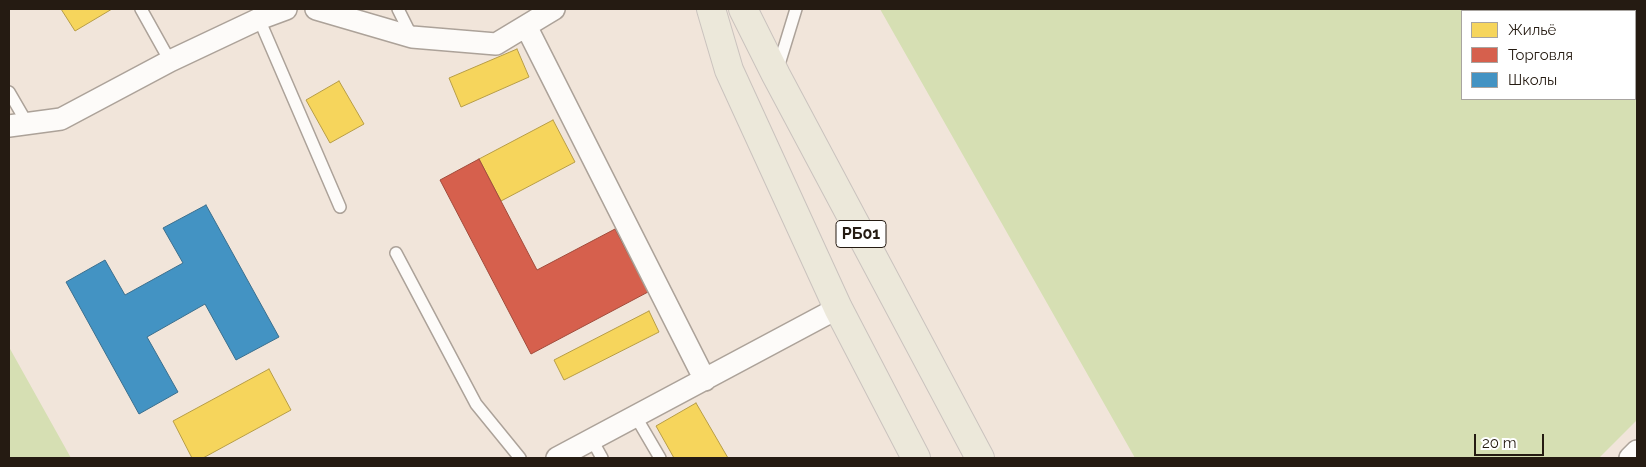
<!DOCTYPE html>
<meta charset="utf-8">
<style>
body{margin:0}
#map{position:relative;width:1646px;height:467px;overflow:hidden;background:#f1e5da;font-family:Raleway,sans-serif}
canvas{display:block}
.frame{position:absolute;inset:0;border:10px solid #251b12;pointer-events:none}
.legend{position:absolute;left:1461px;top:10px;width:175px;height:90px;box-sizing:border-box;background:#fff;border:1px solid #a8a4a0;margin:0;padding:6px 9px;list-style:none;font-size:15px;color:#251b12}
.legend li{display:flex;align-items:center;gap:10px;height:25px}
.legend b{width:25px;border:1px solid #a8a4a0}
.scale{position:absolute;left:1474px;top:434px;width:70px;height:22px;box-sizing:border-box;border:2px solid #251b12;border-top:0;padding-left:6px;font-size:15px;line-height:18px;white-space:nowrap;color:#251b12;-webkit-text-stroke:4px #fff;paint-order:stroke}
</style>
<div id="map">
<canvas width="1646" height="467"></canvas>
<div class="frame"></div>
<ul class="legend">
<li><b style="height:14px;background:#f6d55c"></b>Жильё</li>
<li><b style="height:14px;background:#d6604d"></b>Торговля</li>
<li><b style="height:14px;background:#4393c3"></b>Школы</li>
</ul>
<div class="scale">20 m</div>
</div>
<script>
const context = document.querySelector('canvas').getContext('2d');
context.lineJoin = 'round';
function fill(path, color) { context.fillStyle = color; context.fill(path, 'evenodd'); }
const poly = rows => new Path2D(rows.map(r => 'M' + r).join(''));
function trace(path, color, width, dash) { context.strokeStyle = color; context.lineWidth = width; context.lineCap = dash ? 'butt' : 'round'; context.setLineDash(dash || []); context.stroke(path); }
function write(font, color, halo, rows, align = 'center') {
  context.font = font + ' Raleway,sans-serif'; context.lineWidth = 5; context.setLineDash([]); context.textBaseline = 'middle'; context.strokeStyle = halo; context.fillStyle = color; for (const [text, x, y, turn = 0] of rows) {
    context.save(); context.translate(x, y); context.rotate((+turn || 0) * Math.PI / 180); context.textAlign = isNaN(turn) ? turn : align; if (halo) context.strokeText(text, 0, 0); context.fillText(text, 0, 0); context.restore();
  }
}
fill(poly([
 [880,9,1637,9,1637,420,1599,458,1135,458],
 [1462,11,1635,11,1635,99,1462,99],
 [9,347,71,458,9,458]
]), '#d6dfb3');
const homes = poly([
 [61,9,112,9,75,31,61,9],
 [517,49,529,77,461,107,449,78,517,49],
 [339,81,364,124,330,143,306,100,339,81],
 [553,120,575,162,501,201,479,159,553,120],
 [649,311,659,332,564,380,554,360,649,311],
 [269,369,291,410,203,458,192,458,173,421,269,369],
 [696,403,728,458,674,458,656,426,696,403]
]);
fill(homes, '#f6d55c');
trace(homes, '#b79d46', 1);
const shops = poly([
 [479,159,537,270,615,229,648,292,531,354,440,180,479,159]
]);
fill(shops, '#d6604d');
trace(shops, '#a14b3b', 1);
const schools = poly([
 [206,205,279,337,236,360,205,304,147,337,178,392,139,414,66,282,105,260,125,295,183,263,163,228,206,205]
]);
fill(schools, '#4393c3');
trace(schools, '#3a6f8e', 1);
const service = poly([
 [141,9,170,61],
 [398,9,412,37],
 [259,19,340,207],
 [777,71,796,9],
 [9,92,27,123],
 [396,253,476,404,520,458],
 [636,417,660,458],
 [592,440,602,458]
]);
const minor = poly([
 [316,9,412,37,496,44,554,9],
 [526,26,705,380],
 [9,126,61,119,170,61,259,19,286,9],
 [557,458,838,308],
 [1630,458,1637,451]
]);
const trunk = poly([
 [711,9,729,70,838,308,916,458],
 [743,9,776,75,980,458]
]);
trace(service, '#aca299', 14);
trace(minor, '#aca299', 24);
trace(trunk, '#cac3be', 30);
trace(service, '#fdfbf9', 11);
trace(minor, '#fdfbf9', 21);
trace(trunk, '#ece8da', 28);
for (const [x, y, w] of [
 [861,234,50]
]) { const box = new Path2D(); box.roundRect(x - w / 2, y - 13.5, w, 27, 4); context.fillStyle = '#fff'; context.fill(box); trace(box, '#251b12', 1); }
write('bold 16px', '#251b12', null, [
 ["РБ01",861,234]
]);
</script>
